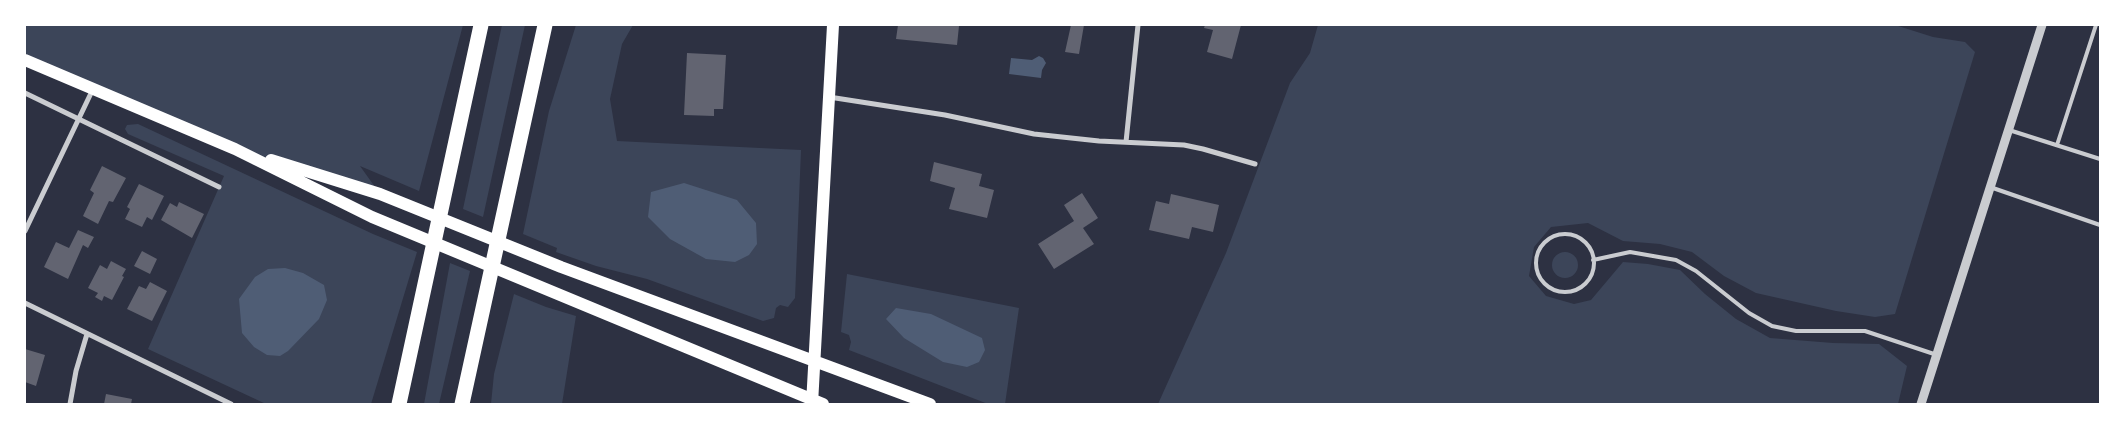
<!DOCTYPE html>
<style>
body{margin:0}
#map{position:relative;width:2125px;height:429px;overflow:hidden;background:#2d3142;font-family:Quicksand,sans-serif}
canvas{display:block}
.frame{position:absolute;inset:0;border:26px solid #fff;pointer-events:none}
</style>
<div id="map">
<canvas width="2125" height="429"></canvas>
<div class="frame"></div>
</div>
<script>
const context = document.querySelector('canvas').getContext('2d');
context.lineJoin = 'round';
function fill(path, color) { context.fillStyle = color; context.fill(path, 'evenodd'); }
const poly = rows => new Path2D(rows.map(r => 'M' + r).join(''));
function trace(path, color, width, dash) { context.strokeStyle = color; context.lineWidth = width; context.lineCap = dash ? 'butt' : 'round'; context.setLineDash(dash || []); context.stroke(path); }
fill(poly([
 [25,25,463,25,419,191,360,166,380,194,235,149,25,60],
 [502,25,525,25,483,217,463,209],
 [576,25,633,25,622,44,610,99,617,141,801,150,795,298,788,307,780,305,776,308,774,318,763,321,647,279,596,266,556,252,557,248,523,234,549,111],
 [1318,25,1895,25,1933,37,1965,42,1975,52,1895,314,1875,317,1836,311,1756,293,1724,276,1692,252,1660,244,1623,241,1588,223,1551,227,1534,247,1529,276,1546,296,1574,304,1591,300,1623,262,1648,264,1680,270,1705,294,1736,319,1770,338,1833,343,1879,344,1907,366,1898,404,1158,404,1226,253,1290,83,1310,53],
 [138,124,373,234,417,252,371,404,266,404,148,349,224,176,128,134,125,129,127,125],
 '1552 265a13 13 0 1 1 26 0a13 13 0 1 1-26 0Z',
 [450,263,470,271,439,404,424,404],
 [847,274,1019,308,1005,404,988,404,849,350,851,342,849,335,841,332],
 [514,294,546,307,576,316,562,404,491,404,494,374]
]), '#3c4559');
fill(poly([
 [1039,56,1043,58,1046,63,1042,70,1041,78,1009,74,1011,58,1032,60],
 [684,183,737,200,756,223,757,244,749,255,735,262,706,259,670,239,648,217,651,192],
 [285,268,303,273,324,285,327,300,319,319,288,351,280,356,267,355,254,347,242,333,239,299,255,277,268,269],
 [896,308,931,314,982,338,985,350,979,362,967,367,943,362,904,338,886,319]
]), '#4f5d75');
fill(poly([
 [898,25,959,26,957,45,896,39],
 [1071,25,1084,25,1079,54,1065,52],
 [1205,25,1241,25,1232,59,1207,52,1213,30,1204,28],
 [687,53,726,55,723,109,714,109,714,116,684,115],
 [934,162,982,174,979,186,994,190,987,218,949,209,955,188,930,181],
 [102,166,126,178,113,202,109,201,98,224,83,216,94,193,90,190],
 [139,184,164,196,152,220,147,217,142,227,125,219,130,209,127,207],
 [1082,193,1098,218,1083,228,1094,244,1054,269,1038,244,1074,221,1064,205],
 [1171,194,1219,205,1213,232,1192,227,1189,239,1149,230,1156,201,1169,204],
 [179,202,204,214,192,238,161,220,170,203,177,207],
 [78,230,94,237,88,248,83,245,68,279,44,267,56,242,69,248],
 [142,251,157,259,150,274,134,266],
 [111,261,126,269,122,276,124,277,112,300,104,296,102,301,95,297,98,293,88,288,100,265,107,269],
 [150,282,167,291,152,321,127,309,139,286,146,289],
 [25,349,45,355,36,386,25,382],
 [106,394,132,399,131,404,104,404]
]), '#626471');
trace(poly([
 [2009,130,2100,159],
 [2057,145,2096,25],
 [1990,187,2100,225],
 '1536 263a29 29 0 1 1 58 0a29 29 0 1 1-58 0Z',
 [1593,260,1630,252,1676,260,1696,271,1749,313,1772,326,1796,331,1865,331,1937,355]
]), '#caccd0', 4);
trace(poly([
 [25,93,219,187],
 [829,97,945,115,1034,134,1099,141,1184,145,1203,149,1255,164],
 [1126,142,1138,25],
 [25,231,93,89],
 [25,303,231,404],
 [70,404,76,371,87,334]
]), '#caccd0', 5);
trace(poly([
 [1921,404,2042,25]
]), '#caccd0', 9);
trace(poly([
 [25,60,235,149,372,217,823,404],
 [271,160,380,194,561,267,930,404],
 [812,404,833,25]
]), '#fff', 12);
trace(poly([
 [399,404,481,25],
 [462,404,545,25]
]), '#fff', 15);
</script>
